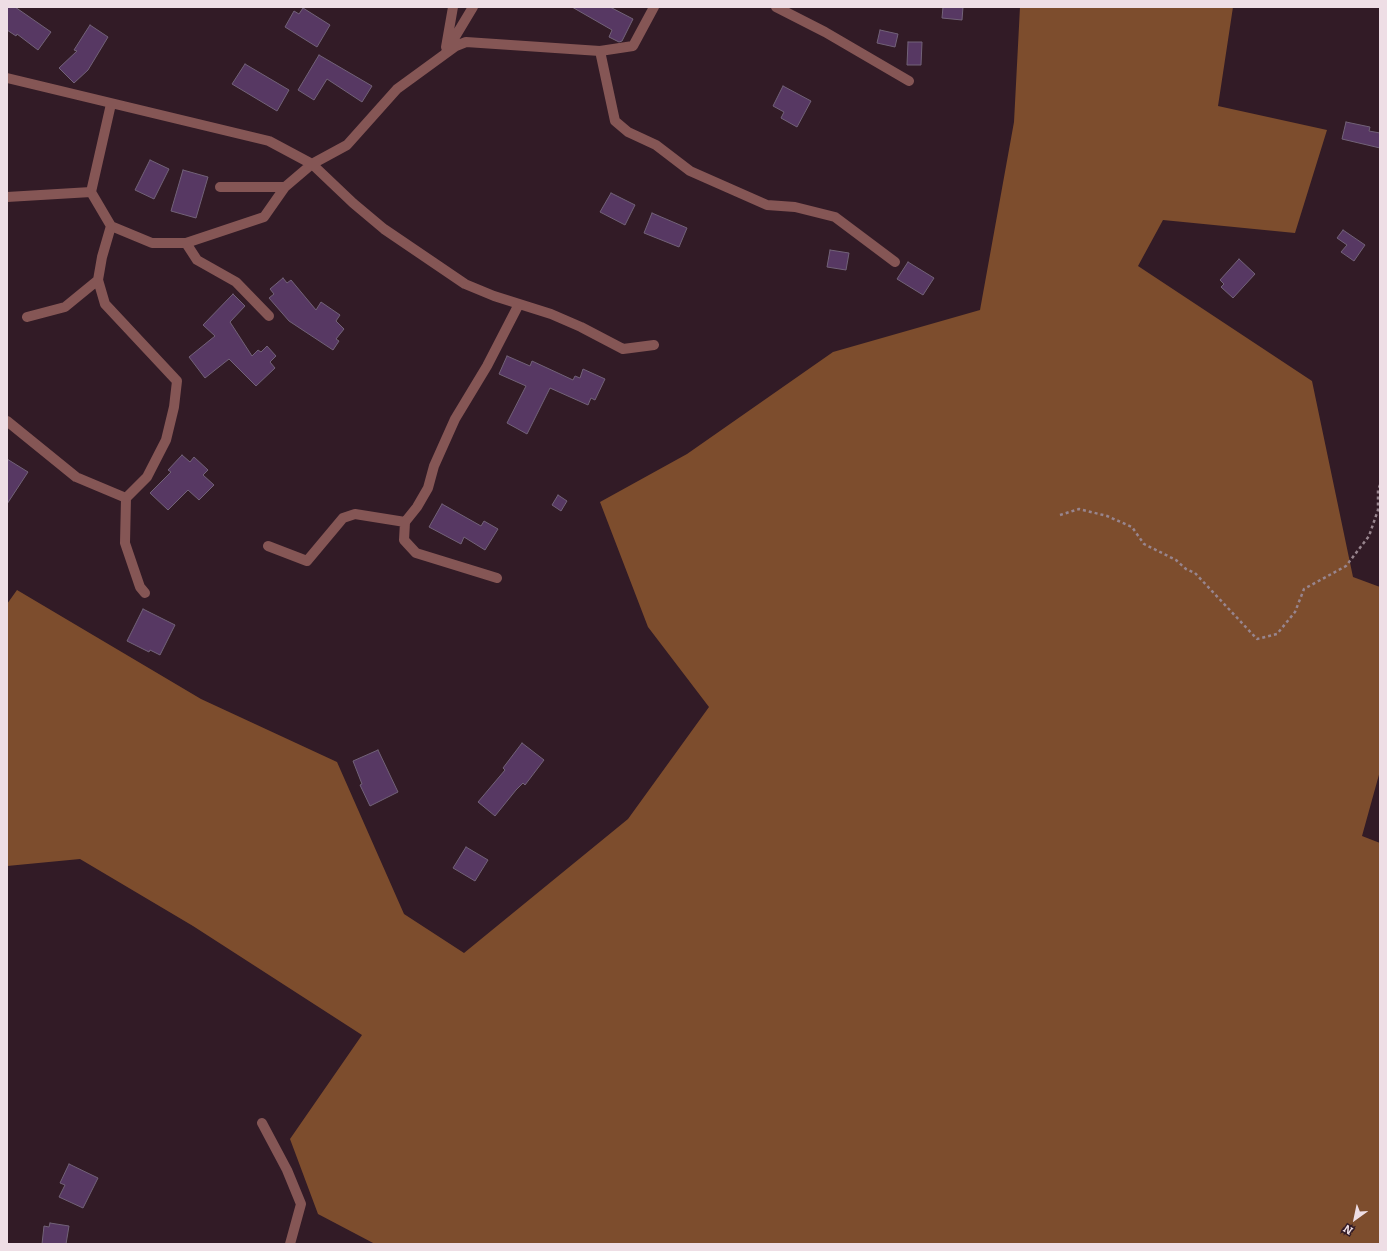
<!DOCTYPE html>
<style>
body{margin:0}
#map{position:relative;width:1387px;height:1251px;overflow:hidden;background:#321b26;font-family:Bitter,serif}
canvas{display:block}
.frame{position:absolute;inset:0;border:8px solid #eedee5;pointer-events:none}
.north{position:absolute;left:1335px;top:1199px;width:40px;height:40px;-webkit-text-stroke:3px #321b26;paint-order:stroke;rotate:213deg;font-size:11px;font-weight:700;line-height:16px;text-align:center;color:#eedee5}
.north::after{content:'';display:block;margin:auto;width:14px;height:18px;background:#eedee5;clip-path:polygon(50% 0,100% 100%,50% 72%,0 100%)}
</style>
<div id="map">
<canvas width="1387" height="1251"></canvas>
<div class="frame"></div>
<div class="north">N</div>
</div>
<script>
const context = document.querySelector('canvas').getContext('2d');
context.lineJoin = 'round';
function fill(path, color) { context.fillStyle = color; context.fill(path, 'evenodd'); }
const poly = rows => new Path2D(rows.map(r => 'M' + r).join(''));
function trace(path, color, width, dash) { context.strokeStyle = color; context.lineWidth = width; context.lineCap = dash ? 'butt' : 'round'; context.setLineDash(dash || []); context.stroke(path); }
fill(poly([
 [1020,7,1233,7,1218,106,1327,130,1295,233,1163,220,1138,266,1312,381,1353,577,1380,587,1380,771,1362,836,1380,843,1380,1244,375,1244,318,1214,290,1139,362,1035,193,926,80,859,7,866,7,604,17,590,201,699,337,762,404,914,464,953,628,819,709,707,648,627,600,502,687,454,833,352,980,310,1014,122]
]), '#7d4d2d');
const building = poly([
 [7,7,15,7,51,32,38,50,17,34,16,36,7,30,7,7],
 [572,7,610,7,633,19,622,41,619,42,609,37,612,30,572,7],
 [943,7,963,7,962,20,942,18,943,7],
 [303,8,330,25,317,47,285,27,294,11,299,14,303,8],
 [90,25,108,37,88,70,74,83,59,68,77,51,74,50,90,25],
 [880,30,898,34,895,47,877,43,880,30],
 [908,42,922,42,921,65,907,65,908,42],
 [319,55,372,86,362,102,327,79,314,100,298,90,319,55],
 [245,64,289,90,277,111,232,84,245,64],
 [783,86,811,101,797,127,781,118,784,112,773,106,783,86],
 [1346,122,1370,127,1369,131,1380,133,1380,148,1342,139,1346,122],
 [150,160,169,169,154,199,135,190,150,160],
 [183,170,208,177,196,218,171,211,183,170],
 [611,193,635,205,625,225,600,212,611,193],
 [652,213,687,228,679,247,644,233,652,213],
 [1343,230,1365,245,1354,261,1341,252,1347,245,1337,238,1343,230],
 [830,250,849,253,846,270,827,267,830,250],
 [1239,259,1255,274,1233,298,1221,287,1224,284,1220,280,1239,259],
 [908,262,934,278,923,295,897,279,908,262],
 [283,278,287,283,291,280,316,310,321,302,340,315,336,321,344,329,336,339,339,341,333,350,289,321,269,298,274,294,270,289,283,278],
 [233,294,245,306,230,322,252,356,258,350,261,352,267,346,276,356,270,362,275,368,256,386,229,359,205,378,189,357,215,336,203,325,233,294],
 [507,356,530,366,532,361,573,380,575,376,580,378,583,369,605,379,595,400,591,398,588,405,550,388,527,434,507,423,526,386,499,374,507,356],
 [182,455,190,462,194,457,208,470,203,475,214,485,199,500,188,490,168,510,150,493,171,472,168,470,182,455],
 [7,459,28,472,7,504,7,459],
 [558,495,567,501,561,511,552,505,558,495],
 [442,504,481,526,484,521,498,529,485,550,464,537,461,544,429,527,442,504],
 [143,609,175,625,160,655,150,650,149,652,127,641,143,609],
 [522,743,544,760,525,785,523,783,516,790,495,816,478,802,505,770,503,768,522,743],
 [378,750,398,792,370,806,360,785,362,784,353,761,378,750],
 [466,847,488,860,475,881,453,868,466,847],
 [69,1164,98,1178,83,1208,59,1197,65,1185,60,1183,69,1164],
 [50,1223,69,1226,66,1244,42,1244,44,1226,49,1227,50,1223]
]);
fill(building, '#573863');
trace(building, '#726278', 1);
trace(poly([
 [1060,515,1079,509,1107,516,1132,527,1144,544,1176,560,1186,569,1195,573,1257,639,1277,634,1295,612,1304,589,1346,566,1369,536,1378,510,1378,490,1380,485]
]), '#98858e', 2.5, [3, 3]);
trace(poly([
 [776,7,825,32,909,81],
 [446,47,453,7],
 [600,51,615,121,628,132,656,145,690,171,767,205,795,207,835,217,895,262],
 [446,52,473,7],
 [7,78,269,141,312,164,353,203,384,229,465,284,494,296,551,314,581,327,623,349,654,345],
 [220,187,285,187],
 [91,192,111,104],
 [7,197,91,192,111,226,152,243,186,243,264,217,285,187,312,164,347,145,397,89,456,46,466,42,600,51,633,46,654,7],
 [186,243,197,260,236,282,269,316],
 [98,280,105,304,177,381,174,407,166,440,147,477,126,498,125,543,140,587,145,593],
 [27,317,65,307,98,280,102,257,111,226],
 [7,421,76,477,126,498],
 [405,522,404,540,416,553,497,578],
 [268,546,307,561,343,518,355,514,405,522,417,507,428,488,434,466,455,419,487,366,519,304],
 [262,1123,287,1170,301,1204,290,1244]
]), '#855655', 10);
</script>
